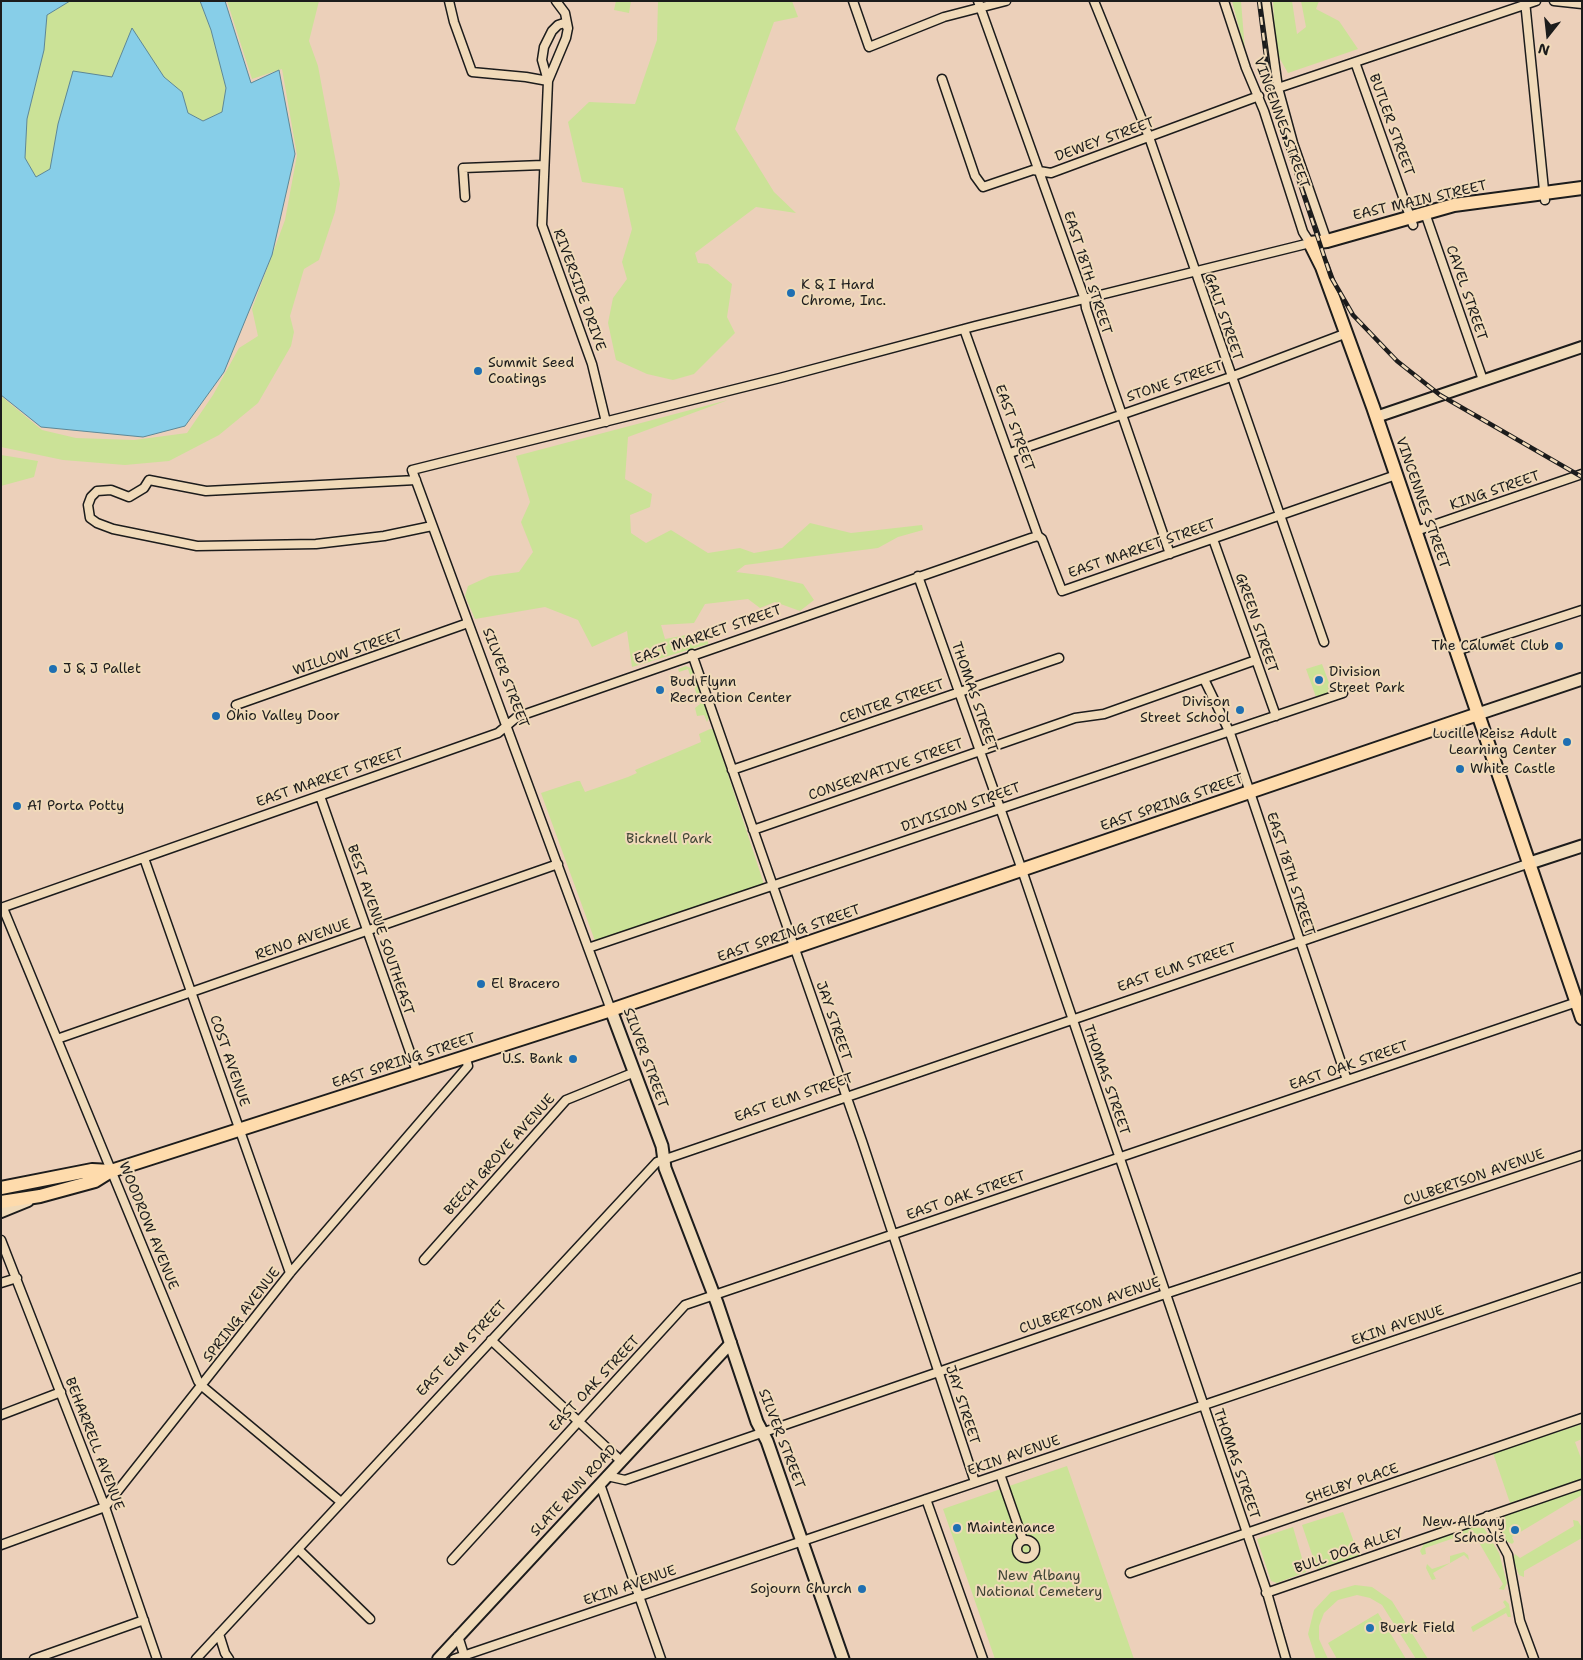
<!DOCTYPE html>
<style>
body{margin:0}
#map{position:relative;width:1583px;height:1660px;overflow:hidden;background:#ecd0ba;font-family:"Shantell Sans",sans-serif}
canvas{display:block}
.frame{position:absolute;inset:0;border:2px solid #1c1c1c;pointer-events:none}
.north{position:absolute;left:1523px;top:10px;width:50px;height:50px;-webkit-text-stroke:4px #f0dab9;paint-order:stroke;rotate:196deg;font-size:14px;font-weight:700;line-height:20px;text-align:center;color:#1c1c1c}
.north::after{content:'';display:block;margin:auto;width:18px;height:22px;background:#1c1c1c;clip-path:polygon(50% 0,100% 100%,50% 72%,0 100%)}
</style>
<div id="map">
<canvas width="1583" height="1660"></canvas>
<div class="frame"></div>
<div class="north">N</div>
</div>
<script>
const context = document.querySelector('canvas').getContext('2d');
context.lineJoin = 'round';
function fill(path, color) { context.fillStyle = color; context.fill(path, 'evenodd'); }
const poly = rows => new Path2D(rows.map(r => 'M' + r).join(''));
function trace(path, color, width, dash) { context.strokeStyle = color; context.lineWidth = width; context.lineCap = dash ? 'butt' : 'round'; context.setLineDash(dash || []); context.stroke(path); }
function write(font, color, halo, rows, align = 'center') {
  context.font = font + ' "Shantell Sans",sans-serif'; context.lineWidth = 4; context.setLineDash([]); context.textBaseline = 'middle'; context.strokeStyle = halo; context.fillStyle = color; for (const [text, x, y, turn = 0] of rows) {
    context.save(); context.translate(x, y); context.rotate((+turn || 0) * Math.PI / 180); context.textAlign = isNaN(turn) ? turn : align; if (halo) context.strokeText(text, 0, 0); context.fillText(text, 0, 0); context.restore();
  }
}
fill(poly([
 [70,1,200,1,211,30,226,88,222,112,203,121,188,113,182,92,164,77,132,29,112,77,58,124,50,169,36,177,25,158,27,119,44,50,47,15],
 [227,1,319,1,309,41,318,66,340,184,335,212,319,260,304,269,290,316,294,332,291,346,258,403,219,435,169,461,125,465,63,460,1,447,1,396,42,430,76,438,134,440,187,433,213,395,239,348,258,336,252,309,285,220,297,155,282,69,252,79],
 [616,1,631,1,629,13,614,10],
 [658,1,792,1,798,17,774,22,735,129,774,192,796,213,756,207,695,253,698,263,708,264,732,284,727,317,735,333,694,374,673,380,647,374,616,360,608,323,613,298,627,279,622,262,632,229,623,188,582,182,568,122,589,102,635,104,657,40],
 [1232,1,1241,1,1245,51],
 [1273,1,1292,1,1297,34,1306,27,1301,1,1319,1,1316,9,1339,21,1358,49,1288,73,1276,52],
 [728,400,628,437,625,479,652,494,650,507,630,515,631,533,646,543,671,530,708,553,740,548,754,553,782,548,810,523,851,533,922,525,923,530,898,537,878,548,745,565,736,572,768,576,803,584,814,600,800,611,775,602,760,608,748,599,705,604,694,623,661,625,665,639,708,631,708,644,632,667,627,631,592,647,578,620,545,607,475,619,465,596,468,586,490,576,519,572,533,552,521,522,530,502,516,456],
 [1,455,38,461,34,477,1,486],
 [1322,664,1332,691,1316,697,1306,669],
 [686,666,693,669,709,718,707,722,704,715,697,716,695,708,700,704,688,669,679,672,678,669],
 [710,729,713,729,764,884,595,941,541,793,577,781,580,781,585,792,628,777,637,773,635,770,701,742,699,734],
 [1582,1424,1582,1439,1575,1442,1582,1461,1582,1479,1510,1503,1493,1453],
 [1067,1466,1134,1659,995,1659,943,1509],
 [1582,1489,1582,1495,1512,1537,1514,1542,1512,1544,1506,1541,1500,1526,1506,1515],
 [1343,1512,1359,1556,1317,1569,1302,1525],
 [1573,1520,1578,1521,1582,1528,1582,1538,1524,1571,1524,1577,1519,1575,1513,1559,1515,1554,1520,1558,1574,1526],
 [1293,1527,1306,1572,1277,1583,1271,1581,1257,1539],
 [1472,1527,1484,1528,1499,1553,1507,1583,1504,1590,1499,1589,1503,1584,1477,1539,1467,1544,1463,1535,1425,1548,1426,1554,1422,1555,1420,1551,1424,1544],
 [1464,1552,1468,1555,1469,1560,1464,1555,1433,1573,1436,1579,1432,1580,1426,1568,1427,1564,1432,1569,1450,1563,1450,1556],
 [1355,1585,1372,1587,1392,1601,1428,1659,1416,1659,1382,1605,1370,1598,1357,1595,1338,1600,1324,1613,1319,1626,1319,1639,1328,1659,1316,1659,1308,1634,1314,1610,1331,1592],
 [1505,1600,1509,1604,1511,1617,1508,1617,1506,1613,1473,1632,1471,1627,1506,1607,1503,1602],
 [1378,1613,1406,1659,1337,1659,1328,1643]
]), '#cbe297');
const water = poly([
 [1,1,70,1,47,15,44,50,27,119,25,158,36,177,50,169,58,124,73,71,112,77,132,28,164,77,182,92,188,113,203,121,222,112,226,88,211,30,200,1,225,1,251,83,279,70,295,154,272,255,224,372,185,426,143,437,41,427,1,395,1,1]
]);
fill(water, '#87cee8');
trace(water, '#5c8796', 1);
const minor = poly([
 [449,1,454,22,472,72,526,77,548,81,542,225,592,364,606,422],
 [556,1,565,13,568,28],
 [853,1,869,47,944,17,1006,1],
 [978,1,1085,300,1086,308,1110,380,1170,554],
 [1094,1,1149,137,1324,642],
 [1266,1,1278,88,1293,143,1327,241],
 [1525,1,1545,200],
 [1554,1,1582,4],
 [564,23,568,28,566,38,548,81,542,60,544,47,552,31,558,25,564,23],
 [1355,62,1413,225],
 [942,79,975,176,983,187,1033,170,1051,173,1259,96],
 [1278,88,1536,1],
 [465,197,463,168,543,165],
 [1425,213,1483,380],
 [964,329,1038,536],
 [1010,453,1228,378,1347,333],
 [416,480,206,491,149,480,144,488,129,497,111,490,97,491,91,497,88,505,90,518,97,523,113,529,197,546,316,544,384,536,432,526],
 [1416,531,1582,474],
 [1213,539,1276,716],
 [918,576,1022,870,1166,1294,1266,1589,1286,1659],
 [1456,651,1582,610],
 [692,654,862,1141,975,1482],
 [1204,679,1230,733,1347,1080],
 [236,705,468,623],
 [732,770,1059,658],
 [320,796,417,1072],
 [753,830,1075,718,1104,714,1256,660],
 [144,858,290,1273],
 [1,908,498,733,517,717,1031,538,1038,536,1042,539,1062,591,1396,475],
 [3,908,198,1381,202,1386,341,1502],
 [588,948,1343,693],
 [611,1010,412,470,780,378,975,326,1310,243,1303,232,1264,111,1246,68,1224,1],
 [57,1039,558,864],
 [1,1240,105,1507,157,1659],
 [424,1260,566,1100,635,1072],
 [1,1283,17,1278],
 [491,1340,621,1461],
 [1,1415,61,1392],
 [1000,1474,1023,1540],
 [607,1476,625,1480,1156,1297,1582,1155],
 [600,1484,661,1659],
 [926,1499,983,1659],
 [1487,1516,1508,1555,1520,1621,1534,1659],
 '1017 1549a9 9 0 1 1 18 0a9 9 0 1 1-18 0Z',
 [1,1545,105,1507,290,1273,468,1066,465,1056],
 [298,1549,370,1619],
 [452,1560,685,1305,1580,1001],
 [1130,1573,1582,1418],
 [1266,1593,1582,1484],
 [219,1634,225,1653,229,1659],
 [458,1636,465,1658],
 [34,1659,144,1620],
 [196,1659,657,1162,1530,863],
 [454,1659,1582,1277]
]);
const tertiary = poly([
 [1376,417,1582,347],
 [1,1212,28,1201],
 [438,1659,731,1343]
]);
const secondary = poly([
 [1478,714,1582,679],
 [1530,863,1582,846],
 [611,1010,662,1146,665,1168,717,1303,757,1422,767,1441,843,1659]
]);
const primary = poly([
 [1582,188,1454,205,1327,241,1310,243,1322,267,1373,407,1582,1018],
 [1,1188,92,1170,111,1171],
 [1,1202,40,1196,95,1181,111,1171,611,1010,1478,714]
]);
trace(minor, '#1c1c1c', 11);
trace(tertiary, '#1c1c1c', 14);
trace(secondary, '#1c1c1c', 15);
trace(primary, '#1c1c1c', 16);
trace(minor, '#f0dab9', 8);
trace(tertiary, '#f0dab9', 10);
trace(secondary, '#f0dab9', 11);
trace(primary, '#fedbac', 12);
const rail = poly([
 [1259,1,1270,88,1283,133,1331,277,1353,315,1397,361,1440,395,1582,477]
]);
trace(rail, '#1c1c1c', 4.5);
trace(rail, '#f0dab9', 2.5, [8]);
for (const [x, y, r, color] of [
 [791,293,5,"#1f6fb2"],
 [478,371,5,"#1f6fb2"],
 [1559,646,5,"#1f6fb2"],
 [53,669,5,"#1f6fb2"],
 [1319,680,5,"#1f6fb2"],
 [660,690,5,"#1f6fb2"],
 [1240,710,5,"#1f6fb2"],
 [216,716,5,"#1f6fb2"],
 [1567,742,5,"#1f6fb2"],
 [1460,769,5,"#1f6fb2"],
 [17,806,5,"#1f6fb2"],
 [481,984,5,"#1f6fb2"],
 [573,1059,5,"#1f6fb2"],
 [957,1528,5,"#1f6fb2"],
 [1515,1530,5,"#1f6fb2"],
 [862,1589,5,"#1f6fb2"],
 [1370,1628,5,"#1f6fb2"]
]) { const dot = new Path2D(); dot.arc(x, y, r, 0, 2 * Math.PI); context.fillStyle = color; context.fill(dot); trace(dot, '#f0dab9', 2); }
write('14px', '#1c1c1c', '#f0dab9', [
 ["VINCENNES STREET",1281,123,70],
 ["BUTLER STREET",1391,125,70],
 ["DEWEY STREET",1105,140,-20],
 ["EAST MAIN STREET",1420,201,-13],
 ["EAST 18TH STREET",1087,273,72],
 ["RIVERSIDE DRIVE",579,290,70],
 ["CAVEL STREET",1466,293,71],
 ["GALT STREET",1223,317,71],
 ["STONE STREET",1175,382,-19],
 ["EAST STREET",1014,428,70],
 ["KING STREET",1495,491,-19],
 ["VINCENNES STREET",1422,503,71],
 ["EAST MARKET STREET",1142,549,-19],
 ["GREEN STREET",1256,623,71],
 ["EAST MARKET STREET",708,635,-19],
 ["WILLOW STREET",348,653,-19],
 ["SILVER STREET",505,678,69],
 ["THOMAS STREET",974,697,71],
 ["CENTER STREET",892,702,-19],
 ["CONSERVATIVE STREET",886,770,-19],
 ["EAST MARKET STREET",330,778,-19],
 ["EAST SPRING STREET",1172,803,-19],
 ["DIVISION STREET",961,808,-19],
 ["EAST 18TH STREET",1290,874,72],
 ["BEST AVENUE SOUTHEAST",380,930,71],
 ["EAST SPRING STREET",789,934,-19],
 ["RENO AVENUE",303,940,-19],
 ["EAST ELM STREET",1177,968,-19],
 ["JAY STREET",833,1021,71],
 ["SILVER STREET",645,1058,70],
 ["COST AVENUE",229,1061,71],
 ["EAST SPRING STREET",404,1061,-18],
 ["EAST OAK STREET",1349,1066,-19],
 ["THOMAS STREET",1106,1080,71],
 ["EAST ELM STREET",794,1098,-19],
 ["BEECH GROVE AVENUE",500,1155,-48],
 ["CULBERTSON AVENUE",1474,1178,-19],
 ["EAST OAK STREET",966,1196,-19],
 ["WOODROW AVENUE",148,1226,68],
 ["CULBERTSON AVENUE",1090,1306,-19],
 ["SPRING AVENUE",242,1315,-52],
 ["EKIN AVENUE",1398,1326,-19],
 ["EAST ELM STREET",462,1349,-47],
 ["EAST OAK STREET",595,1384,-47],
 ["JAY STREET",962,1405,72],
 ["SILVER STREET",781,1439,69],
 ["BEHARRELL AVENUE",94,1444,69],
 ["EKIN AVENUE",1014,1456,-19],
 ["THOMAS STREET",1236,1464,71],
 ["SHELBY PLACE",1352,1484,-19],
 ["SLATE RUN ROAD",574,1491,-47],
 ["BULL DOG ALLEY",1349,1551,-19],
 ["EKIN AVENUE",630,1586,-19]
]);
write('14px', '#1c1c1c', '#f0dab9', [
 ["K & I Hard",801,285],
 ["Chrome, Inc.",801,301],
 ["Summit Seed",488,363],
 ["Coatings",488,379],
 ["The Calumet Club",1549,646,"right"],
 ["J & J Pallet",63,669],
 ["Division",1329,672],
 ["Street Park",1329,688],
 ["Bud Flynn",670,682],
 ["Recreation Center",670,698],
 ["Divison",1230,702,"right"],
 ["Street School",1230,718,"right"],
 ["Ohio Valley Door",226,716],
 ["Lucille Reisz Adult",1557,734,"right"],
 ["Learning Center",1557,750,"right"],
 ["White Castle",1470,769],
 ["A1 Porta Potty",27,806],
 ["El Bracero",491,984],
 ["U.S. Bank",563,1059,"right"],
 ["New Albany",1505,1522,"right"],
 ["Schools",1505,1538,"right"],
 ["Maintenance",967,1528],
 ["Sojourn Church",852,1589,"right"],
 ["Buerk Field",1380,1628]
], 'left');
write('14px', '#3f4435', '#f0dab9', [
 ["Bicknell Park",669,839],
 ["New Albany",1039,1576],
 ["National Cemetery",1039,1592]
]);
</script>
